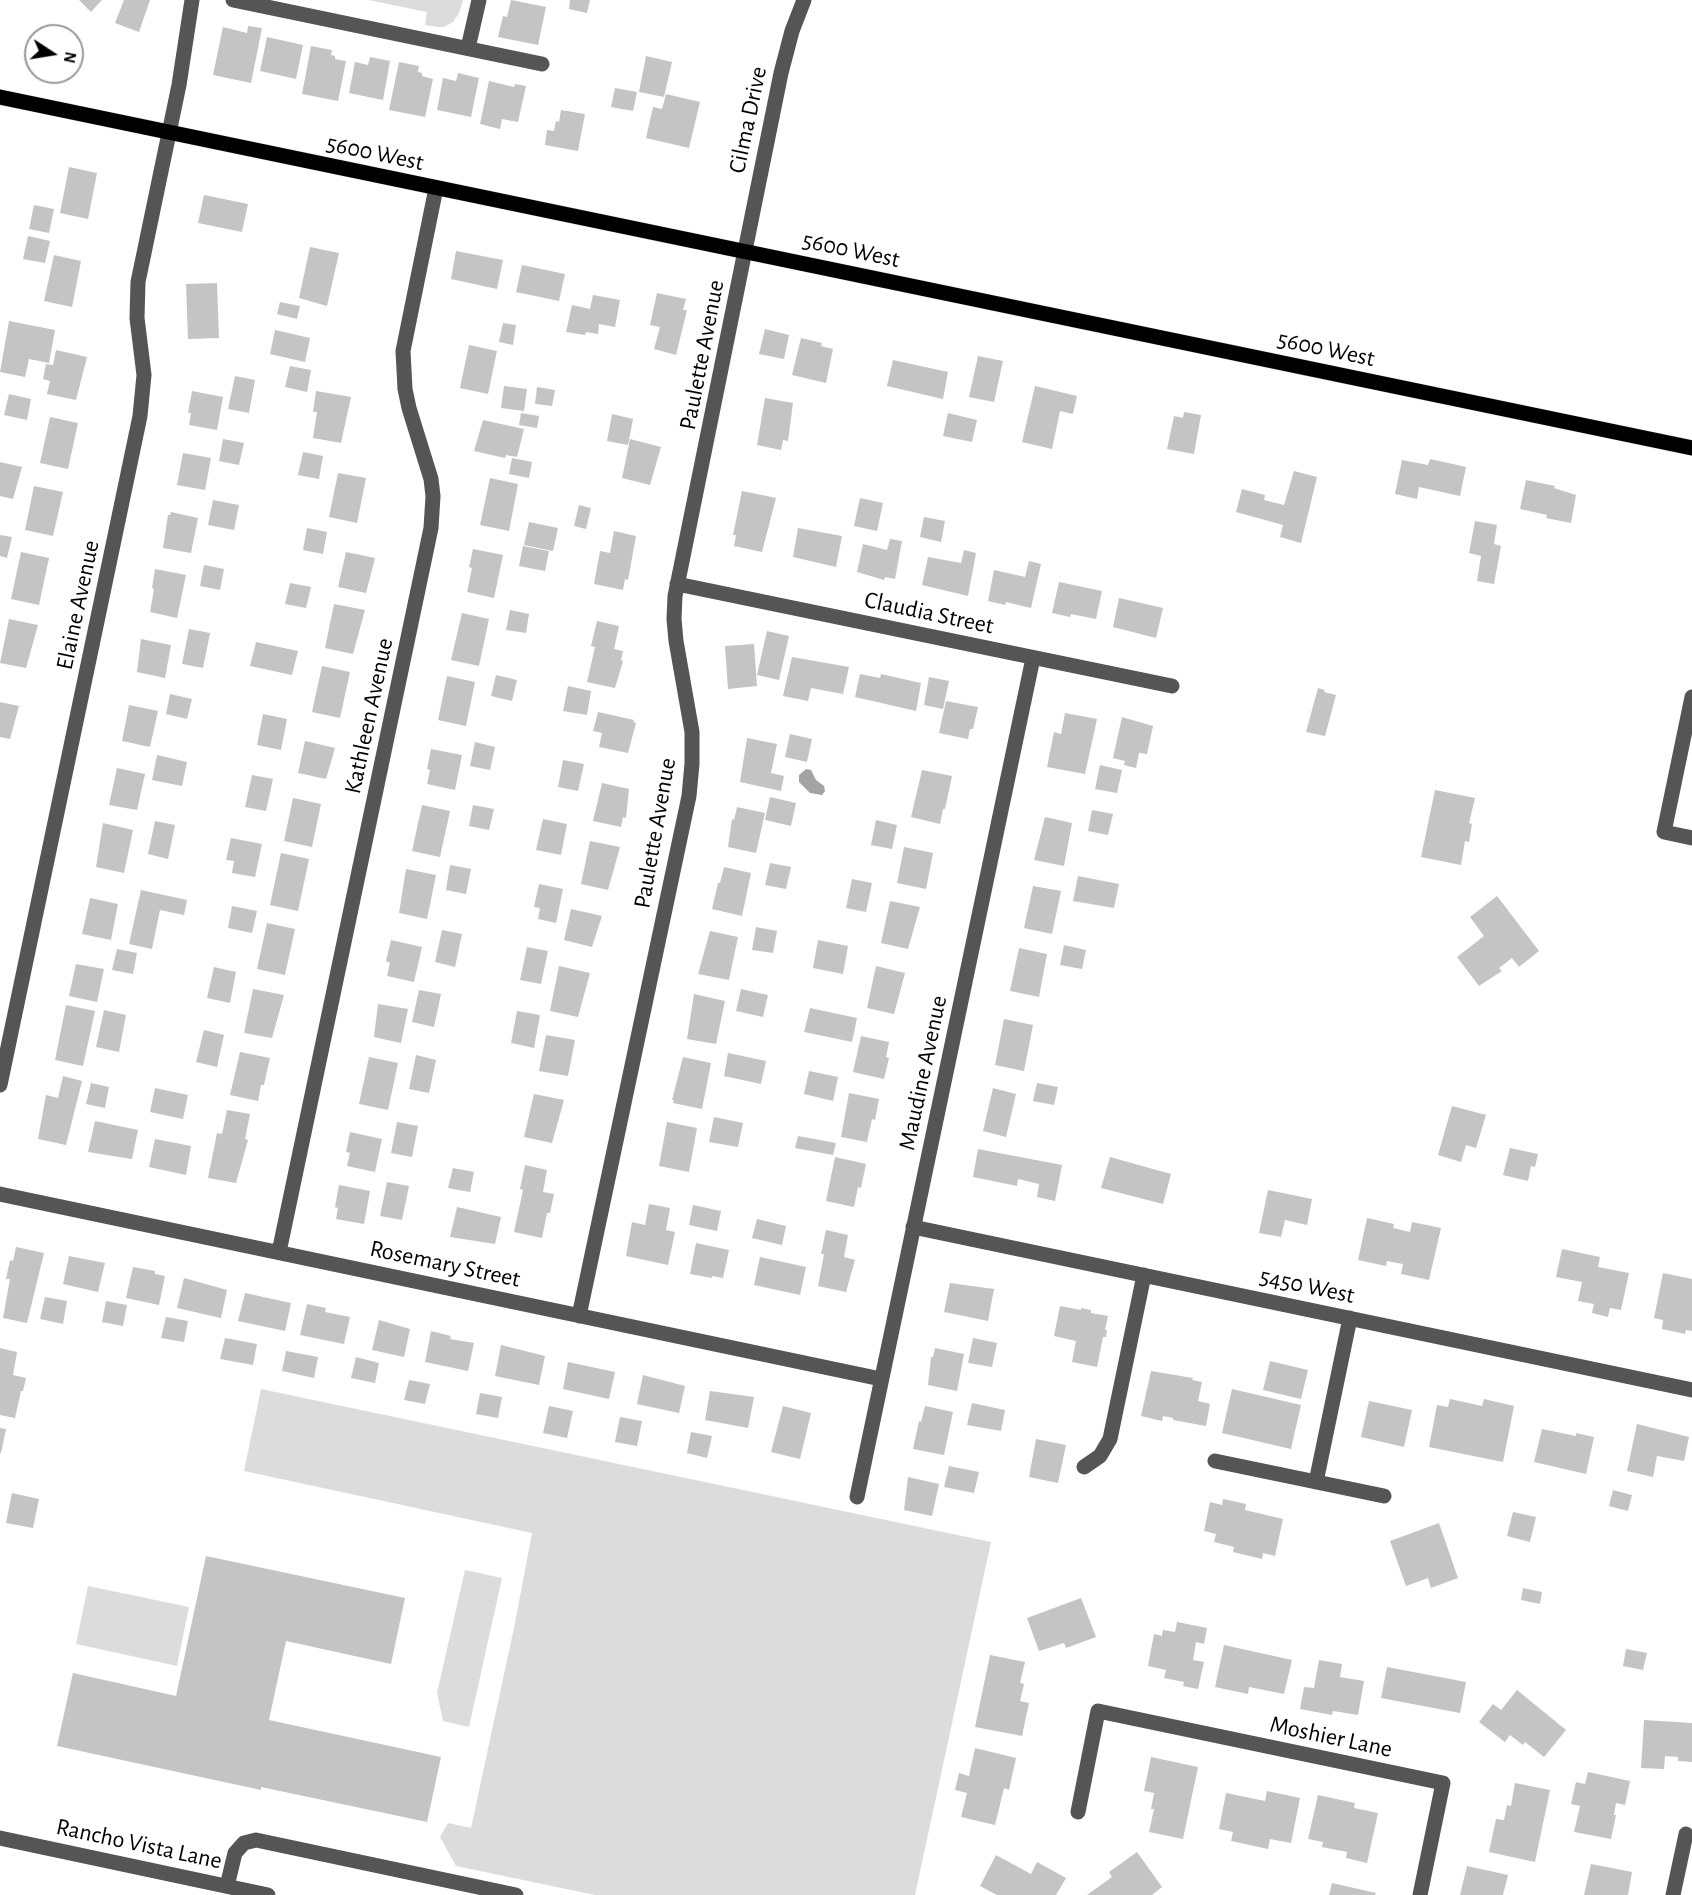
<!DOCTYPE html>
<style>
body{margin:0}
#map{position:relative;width:1692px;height:1895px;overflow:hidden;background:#fff;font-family:"Alegreya Sans",sans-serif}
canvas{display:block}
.north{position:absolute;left:24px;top:24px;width:60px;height:60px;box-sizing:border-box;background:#fff;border:2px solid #999;border-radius:50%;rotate:102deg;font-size:16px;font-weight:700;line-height:24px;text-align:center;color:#000}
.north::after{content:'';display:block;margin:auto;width:21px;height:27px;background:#000;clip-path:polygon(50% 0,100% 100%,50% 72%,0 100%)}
</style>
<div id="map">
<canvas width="1692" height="1895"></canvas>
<div class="north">N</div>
</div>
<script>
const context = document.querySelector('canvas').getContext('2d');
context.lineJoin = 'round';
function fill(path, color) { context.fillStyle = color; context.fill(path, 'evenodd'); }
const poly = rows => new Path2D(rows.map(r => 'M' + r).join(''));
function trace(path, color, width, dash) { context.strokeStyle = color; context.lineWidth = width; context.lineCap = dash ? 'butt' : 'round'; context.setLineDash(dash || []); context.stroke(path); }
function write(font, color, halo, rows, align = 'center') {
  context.font = font + ' "Alegreya Sans",sans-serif'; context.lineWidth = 4.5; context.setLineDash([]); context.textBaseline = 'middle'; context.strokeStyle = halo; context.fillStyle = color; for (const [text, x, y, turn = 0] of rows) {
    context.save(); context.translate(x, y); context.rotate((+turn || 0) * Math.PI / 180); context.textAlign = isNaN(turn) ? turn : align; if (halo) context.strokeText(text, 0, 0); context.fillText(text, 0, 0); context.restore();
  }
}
fill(poly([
 [368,0,463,0,459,13,453,22,444,27,438,27,425,25,427,12],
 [261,1389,991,1542,915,1895,595,1895,456,1866,440,1837,448,1823,471,1828,515,1623,532,1533,244,1471],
 [465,1570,502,1578,469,1727,443,1721,437,1693],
 [88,1586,189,1607,177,1666,76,1644]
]), '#dcdcdc');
fill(poly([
 [806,769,811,770,816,780,824,786,825,791,822,795,810,793,799,782,799,775]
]), '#a3a3a3');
fill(poly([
 [79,0,102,0,91,12],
 [124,0,150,0,139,32,115,23],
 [511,0,546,7,538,45,498,37,503,16,507,17],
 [570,0,590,0,587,13,569,9],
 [248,26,262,28,251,83,213,75,223,27,247,33],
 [267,37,303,45,296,79,260,71],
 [311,46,332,50,331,55,335,56,335,59,346,61,338,101,302,94],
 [646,56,672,62,664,97,639,92],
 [370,57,390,61,383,100,349,93,355,62,368,65],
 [399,62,419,66,418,72,422,73,422,76,433,79,425,117,389,110],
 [458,73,479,78,471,117,437,110,443,78,456,81],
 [489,81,514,87,515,84,526,86,518,122,502,119,500,129,480,124],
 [615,88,637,92,633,111,611,107],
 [666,94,700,102,689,148,646,138,653,107,662,109],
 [561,110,585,114,578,151,545,145,547,130,554,131,556,121,559,122],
 [69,167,97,173,88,219,60,213],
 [204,195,248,204,242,232,198,223],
 [34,205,54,209,49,233,29,229],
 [28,236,50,241,45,263,23,259],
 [310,247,339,253,327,306,299,298],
 [456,251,503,260,497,289,451,279],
 [54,255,81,261,72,307,44,301],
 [522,265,565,274,559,301,516,292],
 [217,283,219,338,188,339,186,284],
 [657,293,686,299,683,310,687,310,676,355,654,349,660,327,650,325],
 [593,295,620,300,615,327,599,324,598,334,586,332,585,335,566,332,572,305,590,309],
 [280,302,300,306,297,319,277,314],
 [9,321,55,330,49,363,29,359,25,377,0,372],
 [503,323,516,325,513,345,499,342],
 [765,329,789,335,784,359,759,354],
 [275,330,310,338,305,362,270,354],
 [801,338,822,343,821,346,833,349,826,383,792,375],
 [469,345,497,351,488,394,460,388],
 [56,350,87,357,76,400,47,394,50,381,43,379,46,364,53,365],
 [978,356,1003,361,994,402,969,397],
 [893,360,948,372,943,399,887,386],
 [290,366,311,370,307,392,285,387],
 [235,376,255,380,249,413,228,409],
 [504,386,527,389,524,411,501,408],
 [1035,386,1077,396,1073,414,1060,411,1052,449,1022,442],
 [537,387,555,390,552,406,535,404],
 [192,391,223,397,217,430,189,425,191,413,188,413],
 [316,391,351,397,341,443,313,438,317,412,313,412],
 [9,394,31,399,27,420,4,415],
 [765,398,793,403,788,441,783,440,781,450,757,445],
 [1184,412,1201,415,1194,454,1167,449,1174,416,1183,418],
 [521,413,539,416,537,428,519,425],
 [948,413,977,420,972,442,943,436],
 [612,414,633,419,628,445,607,441],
 [50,417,78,423,68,469,40,463],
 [483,420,524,429,517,457,506,455,505,458,474,451],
 [223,439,244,443,239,465,219,461],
 [630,439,661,447,650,485,622,478],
 [303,452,323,456,319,479,298,475],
 [183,453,211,458,205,490,177,485],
 [512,458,532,462,529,478,509,474],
 [1430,459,1466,467,1460,496,1419,487,1417,499,1395,494,1402,460,1428,465],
 [0,462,22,467,13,499,0,496],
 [1294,471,1317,477,1301,543,1280,537,1283,525,1236,512,1242,489,1265,495,1264,500,1284,505],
 [338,473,366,478,357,523,329,517],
 [490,478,518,484,509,531,480,525],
 [1526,480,1555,486,1554,488,1576,495,1571,523,1546,518,1547,515,1520,509],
 [34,486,63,492,53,536,25,530],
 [742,491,776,498,762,552,734,546,736,535,733,535],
 [860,498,883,503,877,531,854,526],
 [213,500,239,505,234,530,208,525],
 [579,505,591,508,586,529,574,526],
 [171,512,198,518,191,553,163,548,168,515,170,515],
 [924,517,945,521,941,542,920,537],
 [1475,521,1497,525,1494,544,1501,546,1494,584,1477,581,1481,556,1469,553],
 [529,522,558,528,553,551,524,545],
 [307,528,327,532,323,554,303,550],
 [798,528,842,536,836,567,793,557],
 [614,531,636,536,628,580,625,579,623,590,594,584,600,551,610,553],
 [0,535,12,537,7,558,0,556],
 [890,539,902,541,895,579,885,577,884,580,857,572,863,544,887,550],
 [523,546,549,551,545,571,519,566],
 [473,549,503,555,494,598,467,592,472,568,469,567],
 [964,550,976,553,968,596,922,585,928,557,961,563],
 [21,552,49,558,39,605,11,599],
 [346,552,375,558,366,593,338,587],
 [1029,561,1041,564,1031,608,1006,602,1005,605,988,601,994,570,1025,577],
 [204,565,224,569,220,590,200,586],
 [155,569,186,575,177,618,150,612,154,589,152,588],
 [1059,582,1102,591,1096,619,1071,614,1070,617,1052,613],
 [290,583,311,587,306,608,285,604],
 [1119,598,1163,608,1156,638,1113,627],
 [334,604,365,610,353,654,325,648],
 [510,610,529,614,526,633,506,630],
 [462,613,489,619,479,666,451,660],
 [9,619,38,625,26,668,0,663],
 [597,621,619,626,614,649,623,651,621,660,623,661,615,688,587,682,595,647,591,646],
 [189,629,210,633,203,668,182,664],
 [767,631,789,636,779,680,757,675],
 [141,639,171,645,165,678,137,672],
 [256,642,298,651,292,675,250,666],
 [754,644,757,686,728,689,725,646],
 [792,657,849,667,843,694,811,688,808,701,783,696],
 [322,666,350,672,340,718,312,712],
 [860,674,880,678,881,674,921,683,916,711,855,697],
 [496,675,517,680,512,701,491,696],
 [447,676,475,682,466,726,438,720],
 [929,677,949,681,943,709,924,705],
 [568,686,591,691,587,715,563,711],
 [1318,688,1325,690,1324,692,1336,695,1325,736,1306,732],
 [170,694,192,699,187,719,166,714],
 [946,701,978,707,973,729,970,729,968,739,939,733],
 [0,702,19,706,10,739,0,737],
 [129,705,158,711,150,747,122,741],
 [598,712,634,720,633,722,636,723,628,753,599,747,602,733,593,731],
 [1065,713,1097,719,1085,774,1047,767,1054,732,1061,734],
 [263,714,287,719,281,750,257,745],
 [1122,717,1153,726,1147,754,1139,753,1136,768,1124,765,1125,761,1113,758],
 [790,734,812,739,807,762,785,757],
 [747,738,777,744,771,773,784,776,781,791,740,782],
 [305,741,335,748,326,779,298,773],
 [475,742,495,747,490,770,470,766],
 [431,749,462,755,455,790,427,784,430,770,427,769],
 [157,755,187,762,182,786,152,780],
 [563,760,584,764,578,791,558,787],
 [1100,765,1122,770,1117,793,1095,789],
 [117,768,145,774,137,810,109,805],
 [922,770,952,776,945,809,943,809,940,824,911,817],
 [252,775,273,779,266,811,245,807],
 [602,783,629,789,626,818,623,817,621,827,593,821],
 [1435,790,1475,798,1469,823,1472,824,1469,842,1465,841,1461,865,1421,857],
 [770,797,796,803,791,826,765,820],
 [293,798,321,804,312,847,284,841],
 [422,805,450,811,440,857,412,851],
 [473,805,494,809,489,830,469,826],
 [737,807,765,813,756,853,728,847,732,819,734,820],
 [1092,810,1113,814,1108,835,1088,831],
 [1045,817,1072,823,1064,866,1034,860],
 [543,819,567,824,561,855,536,850],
 [876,820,897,825,892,849,871,845],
 [155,821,175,825,168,859,148,854],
 [103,823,133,830,124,873,96,867],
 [231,838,262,844,255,877,232,873,234,861,226,860],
 [590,841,620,847,608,890,581,884],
 [904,847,933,853,926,889,897,883],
 [281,853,309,859,298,911,270,905],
 [770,863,791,867,786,889,765,885],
 [450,865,471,869,466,894,446,890],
 [724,867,751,873,742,916,712,909,718,883,720,883],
 [406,869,436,875,427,919,399,913],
 [1078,876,1119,884,1114,908,1073,901],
 [852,879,872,883,866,912,846,908],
 [539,884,563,889,556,923,538,919,540,908,534,907],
 [1033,886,1061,891,1052,934,1024,928],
 [141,890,187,900,184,915,160,910,152,949,129,944],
 [1497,896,1539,951,1519,967,1512,958,1499,968,1502,971,1479,986,1457,957,1484,936,1470,917],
 [90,898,118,904,111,940,82,934],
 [890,901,920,907,908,949,881,943],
 [232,906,257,911,252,933,228,928],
 [571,909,602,916,592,947,564,940],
 [267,923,295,929,285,975,257,969],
 [756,927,777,931,773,953,752,950],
 [442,930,462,934,455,967,435,962],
 [710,931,738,937,729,980,698,974],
 [391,940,422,947,414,982,387,976,390,963,386,961],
 [818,940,848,946,843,974,813,968],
 [1064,945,1086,950,1082,969,1060,965],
 [527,947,548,951,541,984,520,980],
 [1019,948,1047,954,1039,997,1010,991],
 [117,949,137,953,133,974,112,970],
 [76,964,104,969,97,1002,69,996],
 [559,966,590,973,578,1017,550,1011],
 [876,966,905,973,894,1014,867,1008],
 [214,967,236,972,230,1003,207,998],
 [253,989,284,995,272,1038,244,1033],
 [741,989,768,995,763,1017,736,1011],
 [419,990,441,994,434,1027,412,1022],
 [694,994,725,1001,716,1044,687,1039],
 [378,1004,408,1009,401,1043,374,1037],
 [66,1005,95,1011,83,1066,55,1060],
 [810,1008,857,1018,852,1042,804,1032],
 [104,1010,126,1015,119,1052,96,1047],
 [517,1011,540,1015,534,1048,511,1043],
 [1004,1019,1033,1025,1024,1071,995,1065],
 [204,1030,224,1035,217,1067,196,1062],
 [546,1035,575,1040,568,1076,539,1071],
 [861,1036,889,1042,886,1057,889,1058,884,1079,853,1072],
 [240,1052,270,1058,264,1085,261,1085,258,1101,230,1095],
 [728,1053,766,1061,761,1084,724,1076],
 [416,1055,436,1060,429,1093,409,1089],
 [369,1057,398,1063,388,1110,359,1104],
 [683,1057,711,1063,702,1109,673,1103,674,1100,672,1100],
 [809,1071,838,1077,833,1101,804,1094],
 [63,1076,82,1081,66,1145,38,1139,46,1095,58,1098],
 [91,1083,109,1087,105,1108,86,1104],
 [1037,1083,1058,1087,1054,1105,1033,1101],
 [155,1088,188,1095,183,1119,150,1112],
 [993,1088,1016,1094,1006,1137,983,1131],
 [849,1093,879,1099,875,1120,872,1119,867,1142,841,1137],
 [534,1094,564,1100,552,1143,524,1137],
 [1452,1106,1486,1115,1476,1148,1466,1145,1461,1162,1438,1155],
 [227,1110,250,1114,245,1139,248,1140,236,1183,208,1178,217,1133,222,1134],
 [714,1117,743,1123,738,1147,709,1142],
 [95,1121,138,1130,132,1159,88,1152],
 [397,1122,418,1126,412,1157,391,1153],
 [667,1122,697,1128,689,1172,659,1166],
 [350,1132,382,1139,375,1172,347,1166,350,1153,346,1152],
 [798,1136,836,1143,833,1155,795,1148],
 [155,1139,191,1146,186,1175,149,1167],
 [1510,1148,1538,1154,1535,1167,1531,1166,1528,1181,1503,1175],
 [978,1149,1062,1165,1055,1201,1037,1197,1039,1184,1018,1179,1017,1186,973,1177],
 [835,1157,866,1164,861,1188,858,1187,854,1207,826,1201],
 [1110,1157,1171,1174,1163,1204,1101,1188],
 [525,1165,547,1170,543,1192,554,1194,550,1213,547,1213,542,1238,514,1232,523,1190,520,1189],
 [453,1168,474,1172,470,1192,448,1188],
 [387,1182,409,1186,402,1220,380,1216],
 [339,1185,370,1191,364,1224,336,1219,338,1208,335,1207],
 [1268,1190,1312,1199,1307,1225,1285,1220,1281,1237,1259,1233],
 [649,1204,670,1208,666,1230,675,1232,668,1265,626,1256,632,1222,645,1225],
 [693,1205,721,1211,717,1231,689,1225],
 [457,1207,501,1217,495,1244,450,1237],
 [1367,1218,1394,1224,1393,1228,1410,1232,1412,1222,1441,1228,1429,1280,1401,1274,1403,1264,1387,1261,1386,1266,1358,1260],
 [757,1219,786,1226,782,1245,752,1238],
 [826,1230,848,1235,844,1257,855,1260,846,1292,818,1286,824,1254,821,1254],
 [696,1243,729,1250,723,1278,712,1276,712,1278,690,1274],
 [16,1247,44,1253,27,1323,3,1318,10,1279,6,1279,10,1260,13,1261],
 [1562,1249,1600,1257,1598,1267,1629,1273,1621,1310,1610,1308,1608,1317,1592,1313,1594,1304,1578,1301,1582,1282,1556,1277],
 [69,1256,105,1263,98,1292,63,1284],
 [760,1257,806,1267,800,1295,754,1285],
 [133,1267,155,1271,155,1274,165,1276,159,1305,126,1298],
 [1663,1273,1692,1279,1692,1331,1686,1330,1685,1334,1662,1329,1663,1320,1654,1318],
 [184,1278,227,1290,221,1318,177,1308],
 [950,1283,994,1289,988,1321,944,1312],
 [245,1293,291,1303,285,1331,238,1321],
 [45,1297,67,1301,63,1324,40,1319],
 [106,1301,127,1305,123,1326,102,1322],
 [307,1304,326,1308,325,1312,350,1317,344,1344,300,1335],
 [1060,1306,1081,1310,1081,1308,1091,1310,1091,1313,1108,1316,1105,1330,1107,1330,1106,1337,1103,1337,1097,1367,1072,1362,1076,1341,1054,1336],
 [166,1317,188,1321,184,1342,161,1338],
 [379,1320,410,1329,404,1357,372,1350],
 [431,1331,451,1336,450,1339,474,1343,468,1371,425,1362],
 [225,1338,257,1344,253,1365,220,1359],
 [973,1338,997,1343,992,1367,968,1363],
 [501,1345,545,1356,539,1385,495,1376],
 [0,1348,17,1352,13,1375,26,1378,23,1391,21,1391,15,1418,0,1415],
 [935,1348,964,1354,957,1391,928,1385,931,1357,933,1357],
 [286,1351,318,1357,314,1378,282,1371],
 [356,1357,379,1363,375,1383,351,1378],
 [1270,1361,1308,1370,1301,1399,1263,1390],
 [568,1362,615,1372,609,1399,563,1389],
 [1151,1371,1193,1378,1192,1380,1202,1382,1198,1401,1210,1404,1206,1426,1173,1420,1173,1418,1163,1416,1162,1421,1141,1416],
 [643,1375,685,1386,679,1413,637,1404],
 [409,1380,430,1384,425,1404,404,1400],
 [1232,1389,1301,1405,1291,1449,1222,1433],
 [710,1391,754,1397,748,1428,705,1420],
 [480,1393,502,1397,498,1418,476,1414],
 [1450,1399,1482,1406,1484,1399,1514,1406,1503,1462,1429,1447,1437,1405,1448,1407],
 [1369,1401,1412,1410,1404,1447,1361,1437],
 [972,1403,1005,1410,1001,1431,967,1425],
 [549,1406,573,1411,567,1438,543,1433],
 [783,1406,811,1413,800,1459,771,1452],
 [925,1406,953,1412,944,1455,913,1449,919,1421,921,1422],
 [620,1417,642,1421,637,1446,615,1442],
 [1637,1424,1689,1437,1684,1461,1657,1456,1653,1477,1627,1471],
 [0,1428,6,1429,1,1453,0,1453],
 [1542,1429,1576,1436,1576,1433,1594,1437,1586,1474,1534,1462],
 [691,1432,712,1436,707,1458,687,1453],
 [1036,1439,1066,1445,1058,1483,1029,1477],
 [949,1466,979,1472,974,1493,944,1487],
 [908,1477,939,1484,932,1516,904,1510],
 [1613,1490,1632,1495,1628,1511,1609,1506],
 [12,1493,39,1499,33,1528,6,1523],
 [1223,1499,1246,1504,1245,1510,1283,1519,1275,1556,1263,1553,1262,1559,1233,1552,1234,1547,1214,1542,1216,1534,1204,1531,1210,1502,1222,1505],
 [1513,1512,1536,1517,1530,1542,1507,1536],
 [1439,1523,1458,1578,1431,1588,1428,1578,1406,1586,1390,1541],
 [206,1556,405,1598,391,1664,286,1641,269,1720,441,1757,427,1822,261,1787,261,1790,57,1746,73,1673,176,1696],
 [1523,1588,1542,1592,1540,1604,1521,1600],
 [1081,1598,1096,1637,1066,1648,1064,1643,1039,1651,1027,1618],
 [1177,1622,1207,1628,1204,1644,1196,1642,1193,1660,1204,1662,1198,1689,1183,1686,1184,1682,1164,1678,1166,1670,1148,1666,1154,1634,1162,1636,1163,1630,1175,1632],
 [1224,1645,1292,1660,1284,1694,1249,1687,1248,1694,1215,1687],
 [1626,1649,1647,1653,1643,1670,1623,1666],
 [990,1655,1025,1662,1020,1683,1024,1684,1020,1701,1029,1703,1022,1736,975,1727],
 [1319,1660,1342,1664,1340,1677,1364,1681,1358,1715,1333,1711,1332,1715,1300,1709,1304,1687,1314,1688],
 [1387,1667,1466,1682,1460,1713,1381,1698],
 [1517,1690,1566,1730,1544,1757,1525,1742,1523,1745,1510,1735,1505,1742,1479,1722,1493,1704,1501,1710],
 [1644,1720,1692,1723,1692,1762,1678,1761,1678,1757,1665,1756,1664,1769,1641,1768],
 [975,1748,1016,1758,1009,1790,1004,1788,995,1825,961,1817,967,1793,955,1790,959,1773,969,1776],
 [1151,1757,1198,1767,1183,1839,1149,1832,1154,1809,1151,1809,1154,1793,1144,1791],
 [1588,1772,1630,1781,1625,1805,1616,1803,1614,1815,1616,1815,1611,1839,1574,1832,1580,1806,1571,1804,1576,1782,1585,1784],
 [1515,1783,1550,1790,1535,1862,1489,1852,1496,1819,1504,1820,1507,1805,1511,1806],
 [1267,1791,1300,1798,1291,1843,1270,1839,1268,1849,1231,1841,1233,1832,1219,1829,1226,1793,1265,1801],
 [1318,1795,1355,1803,1354,1808,1378,1813,1367,1863,1346,1858,1347,1852,1322,1847,1323,1842,1308,1839],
 [1137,1852,1162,1887,1152,1895,1087,1895,1112,1877,1109,1872],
 [996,1855,1031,1874,1037,1862,1066,1878,1056,1895,997,1895,980,1886],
 [1591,1864,1632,1872,1628,1895,1584,1895],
 [1467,1866,1508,1875,1503,1895,1460,1895],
 [1332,1883,1376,1893,1375,1895,1329,1895]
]), '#c4c4c4');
const major = poly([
 [0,97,1692,448]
]);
trace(major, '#dbdbdb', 16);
trace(poly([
 [233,0,542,64],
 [468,48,479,0],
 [677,584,1172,686],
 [1692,697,1664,832,1692,838],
 [0,1085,140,416,144,375,137,318,138,282,179,85,192,0],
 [0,1194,881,1379],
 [913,1227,1692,1390],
 [279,1252,431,528,433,496,431,479,409,408,405,389,403,351,436,188],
 [579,1316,689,796,692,764,692,732,676,641,674,619,675,596,781,73,792,31,804,0],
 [1215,1461,1384,1496],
 [1084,1467,1100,1456,1110,1439,1144,1275],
 [1316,1482,1350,1318],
 [857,1497,1033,658],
 [1078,1812,1098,1711,1443,1783,1420,1895],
 [0,1838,268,1895],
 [227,1886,235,1853,244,1843,256,1840,516,1895],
 [1673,1895,1686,1834]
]), '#555', 15);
trace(major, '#000', 15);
write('24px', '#000', '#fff', [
 ["Cilma Drive",748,120,-78],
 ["5600 West",375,153,12],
 ["5600 West",851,250,12],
 ["5600 West",1326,349,12],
 ["Paulette Avenue",702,355,-79],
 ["Elaine Avenue",78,605,-78],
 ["Claudia Street",929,613,12],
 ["Kathleen Avenue",369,716,-78],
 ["Paulette Avenue",655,833,-80],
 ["Maudine Avenue",923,1073,-78],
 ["Rosemary Street",445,1264,12],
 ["5450 West",1307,1286,12],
 ["Moshier Lane",1331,1737,12],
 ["Rancho Vista Lane",139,1844,12]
]);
</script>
